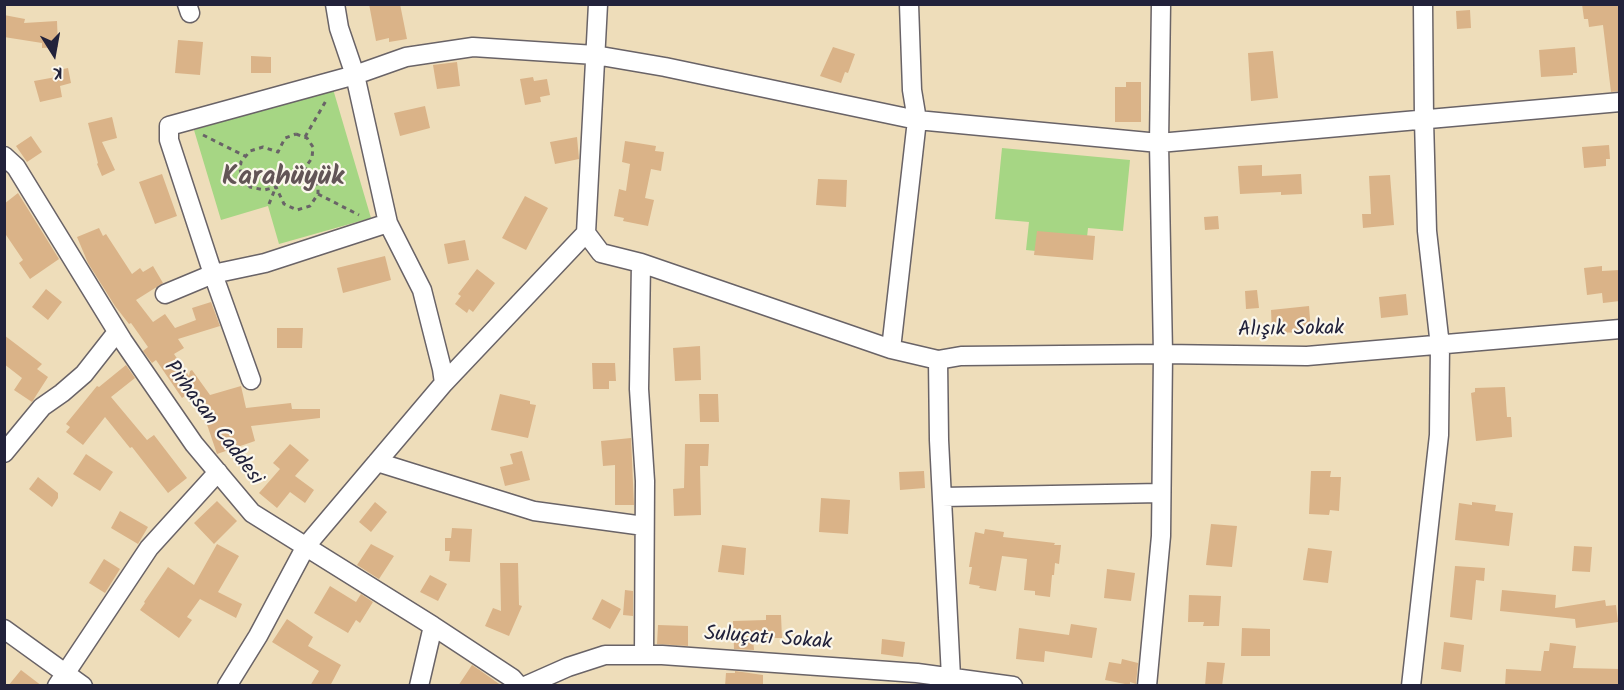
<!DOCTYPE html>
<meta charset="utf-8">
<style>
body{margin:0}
#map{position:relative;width:1624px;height:690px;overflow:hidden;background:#eeddba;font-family:Kalam,sans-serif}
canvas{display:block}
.frame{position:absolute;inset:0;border:6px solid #22223b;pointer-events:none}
.north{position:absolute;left:24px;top:24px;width:60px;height:60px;-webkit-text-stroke:4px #fbf7ec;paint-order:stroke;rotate:169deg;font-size:16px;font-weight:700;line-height:24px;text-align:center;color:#22223b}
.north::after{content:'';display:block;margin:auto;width:21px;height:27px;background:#22223b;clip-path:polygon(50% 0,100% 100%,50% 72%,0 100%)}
</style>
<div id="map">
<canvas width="1624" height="690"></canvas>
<div class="frame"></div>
<div class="north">K</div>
</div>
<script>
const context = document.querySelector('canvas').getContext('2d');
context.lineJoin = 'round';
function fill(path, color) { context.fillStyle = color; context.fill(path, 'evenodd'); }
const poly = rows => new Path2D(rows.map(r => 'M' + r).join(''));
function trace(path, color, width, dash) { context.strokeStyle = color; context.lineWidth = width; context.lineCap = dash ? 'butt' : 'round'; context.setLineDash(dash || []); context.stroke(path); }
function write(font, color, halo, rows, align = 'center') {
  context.font = font + ' Kalam,sans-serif'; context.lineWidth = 4.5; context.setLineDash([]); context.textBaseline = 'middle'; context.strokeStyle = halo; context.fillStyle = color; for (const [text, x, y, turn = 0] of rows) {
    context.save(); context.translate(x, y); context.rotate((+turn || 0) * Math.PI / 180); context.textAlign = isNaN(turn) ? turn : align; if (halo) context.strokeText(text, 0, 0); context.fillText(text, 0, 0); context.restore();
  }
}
fill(poly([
 [333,89,371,218,279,244,268,206,221,220,194,130],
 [1002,148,1130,160,1123,231,1088,228,1085,256,1026,250,1029,222,995,219]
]), '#a6d684');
fill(poly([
 [369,4,400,4,407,39,389,42,389,38,376,41],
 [1582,4,1620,4,1620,91,1611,92,1603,25,1589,27,1588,19,1584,19],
 [1470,10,1471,28,1457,29,1456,11],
 [4,15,25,19,24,23,57,21,58,47,42,48,42,43,4,37],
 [178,40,203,42,200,75,175,73],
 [833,47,855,54,848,73,845,72,841,83,820,76],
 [1575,47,1577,73,1573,73,1573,75,1541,77,1539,50],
 [1273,51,1278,98,1251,101,1248,53],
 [251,56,271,57,271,73,251,73],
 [457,62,460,86,437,89,433,65],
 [68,68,71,83,60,86,62,97,40,102,34,81,56,77,54,71],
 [533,77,534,81,547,79,550,95,540,97,541,102,525,105,520,79],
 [1126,82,1141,82,1141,122,1115,122,1115,87,1126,87],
 [425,106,430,128,400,136,394,113],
 [112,117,117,138,102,142,115,170,102,176,97,164,98,163,88,123],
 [31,136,42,152,27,162,16,146],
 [577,137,579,159,555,164,550,142],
 [625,141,656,146,655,151,664,152,661,171,651,169,645,198,654,200,648,226,623,221,624,218,614,216,619,189,626,191,630,164,622,162],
 [1609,145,1610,159,1606,159,1606,166,1584,168,1582,147],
 [1262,165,1262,176,1301,174,1302,194,1281,195,1281,192,1240,194,1238,166],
 [162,174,177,216,155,224,139,182],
 [1390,175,1394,225,1363,228,1362,214,1371,214,1369,176],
 [818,179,847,180,846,207,816,205],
 [18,193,59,259,30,279,19,263,23,260,4,232,4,204],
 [525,196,548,208,526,250,502,238],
 [1218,216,1219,229,1205,230,1204,217],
 [99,228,103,236,106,234,132,274,140,268,143,272,153,266,163,283,136,300,153,322,165,314,175,328,196,320,192,308,211,302,220,326,178,339,184,348,174,354,189,376,190,371,192,370,210,395,241,386,246,408,291,403,292,409,320,409,320,418,251,426,255,441,217,454,195,389,182,398,156,360,152,363,143,351,148,347,131,323,129,324,115,306,88,263,77,237],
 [1037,231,1095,236,1093,260,1034,255],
 [465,240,469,260,448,264,444,244],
 [385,256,391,280,343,293,337,268],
 [1602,266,1602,271,1620,270,1620,301,1603,303,1602,293,1587,295,1584,268],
 [477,269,495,283,473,312,469,309,467,313,455,304,461,296,458,294],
 [46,289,62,302,48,320,32,307],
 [1257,290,1259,308,1246,309,1245,291],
 [1406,294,1408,315,1381,318,1379,297],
 [1309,306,1311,332,1272,333,1271,310],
 [277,328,303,328,302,348,277,348],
 [4,335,42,364,37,369,48,377,32,402,14,390,22,378,4,364],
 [700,346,701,380,675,381,673,348],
 [592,363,615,363,616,381,609,381,609,389,593,389],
 [126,365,135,378,111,397,147,440,154,435,187,478,168,493,132,447,130,448,105,417,83,445,66,432,70,427,66,424,97,386,99,387],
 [1505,387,1507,417,1511,417,1512,437,1476,441,1471,393,1475,392,1475,388],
 [500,394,530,401,530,404,536,405,528,438,491,430],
 [699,394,718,394,719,422,700,422],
 [631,438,634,505,615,505,615,465,603,466,601,441],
 [290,444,309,460,295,476,314,490,305,503,290,492,277,508,259,493,280,469,273,463],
 [685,444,709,444,708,466,700,466,701,515,674,516,673,489,684,488],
 [522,451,530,480,505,486,500,467,513,464,510,454],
 [86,454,113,472,100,491,73,474],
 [924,471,925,488,900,490,899,472],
 [1311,471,1331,471,1330,477,1341,477,1339,511,1330,510,1329,515,1309,514],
 [38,477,58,493,58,498,52,507,29,489],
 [821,498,850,500,848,534,819,532],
 [217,501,237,521,214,544,194,523],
 [375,502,387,512,371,532,359,522],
 [1472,502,1496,505,1495,511,1513,513,1509,546,1455,540,1459,503,1472,505],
 [120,511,148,527,138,544,111,528],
 [1211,524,1237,526,1232,567,1206,565],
 [452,528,472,529,470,562,449,561,450,551,445,551,445,538,451,538],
 [985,529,1004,532,1003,537,1055,543,1054,545,1061,545,1059,564,1055,563,1054,575,1052,575,1050,597,1035,595,1035,591,1024,590,1027,559,1002,556,996,591,979,588,980,586,969,584,972,567,969,567,975,532,984,534],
 [217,544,239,556,218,592,242,604,236,618,200,599,187,617,192,620,179,638,140,610,145,603,144,602,168,567,194,585],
 [371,544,394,556,379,579,357,565],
 [722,545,746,548,744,575,718,572],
 [1574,546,1592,547,1590,572,1572,571],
 [1308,548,1332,551,1328,583,1303,580],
 [104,559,120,569,105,593,89,583],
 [500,563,518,563,519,605,522,606,509,636,485,626,493,608,501,611],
 [1455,566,1485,568,1484,581,1476,580,1472,620,1450,617],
 [1107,569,1135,573,1131,601,1104,598],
 [430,575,447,584,438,601,420,592],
 [330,586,356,602,361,594,373,602,360,623,356,620,348,633,314,613],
 [625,590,633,591,633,616,623,615],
 [1502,590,1556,595,1555,608,1605,600,1606,606,1616,605,1618,622,1576,628,1575,619,1500,611],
 [1189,595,1221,596,1219,626,1203,626,1204,622,1188,622],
 [602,599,621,609,610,629,592,619],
 [766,615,781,615,782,638,753,638,754,650,734,649,733,621,766,620],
 [287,619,313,637,308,646,341,665,330,686,310,686,319,671,272,642],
 [1071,624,1097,628,1092,658,1045,651,1044,662,1016,659,1019,628,1069,635],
 [658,625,688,626,688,646,657,644],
 [1242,628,1270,629,1270,656,1241,656],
 [882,639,905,642,903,657,881,654],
 [1444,642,1464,645,1461,672,1441,669],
 [1550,643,1576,646,1573,668,1620,669,1619,686,1505,686,1506,669,1541,671,1544,651,1549,651],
 [1122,659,1138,663,1136,684,1130,682,1130,685,1105,680,1109,662,1121,664],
 [1207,662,1225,663,1222,686,1205,686],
 [472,665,481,671,502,686,458,686],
 [21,670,42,686,8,686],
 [735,671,763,675,763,686,725,686,726,673,735,673]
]), '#dab388');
const minor = poly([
 [187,4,190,13],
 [335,4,339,28,355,75,388,223,422,290,442,369,444,383],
 [598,4,586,233,601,253,641,263,891,349,938,360,961,356,1163,354,1307,356,1620,329],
 [4,156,16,167,123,341,194,444,252,513,433,626,512,678,519,686],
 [641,263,639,389,645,481,644,655],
 [165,294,213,274,265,263,388,223],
 [891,349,917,120,912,90,909,4],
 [938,360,939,440,951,677],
 [251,380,213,274,169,140,169,126,355,75,406,57,473,47,595,55,665,67,917,120,1159,143,1620,102],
 [4,453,42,407,62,393,84,374,117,332],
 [377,462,534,511,644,526],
 [942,497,1161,493],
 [4,629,83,686],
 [57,686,149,548,218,472],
 [227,686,258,636,306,546,444,383,586,233],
 [419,686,433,626],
 [525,686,568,667,605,655,662,655,917,673,1013,686],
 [1147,686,1161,536,1163,354,1159,143,1161,4],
 [1411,686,1439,435,1440,346,1427,231,1424,120,1423,4]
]);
trace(minor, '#696367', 21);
trace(poly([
 [296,134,307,138,313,147,312,158,305,168,316,180,318,187,318,194,310,206,297,210,284,204,276,187,264,190,250,187,242,177,240,169,241,162,250,151,263,147,278,152,285,138,296,134],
 [203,135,245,156],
 [305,137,327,99],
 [318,194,359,215],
 [269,204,275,189]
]), '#696367', 3, [4.5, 4.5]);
trace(minor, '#fff', 18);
write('21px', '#22223b', '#fbf7ec', [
 ["Alışık Sokak",1291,331,-1],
 ["Pirhasan Caddesi",212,424,53],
 ["Suluçatı Sokak",768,640,4]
]);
write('bold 27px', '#625556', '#fbf7ec', [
 ["Karahüyük",283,179]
]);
</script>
